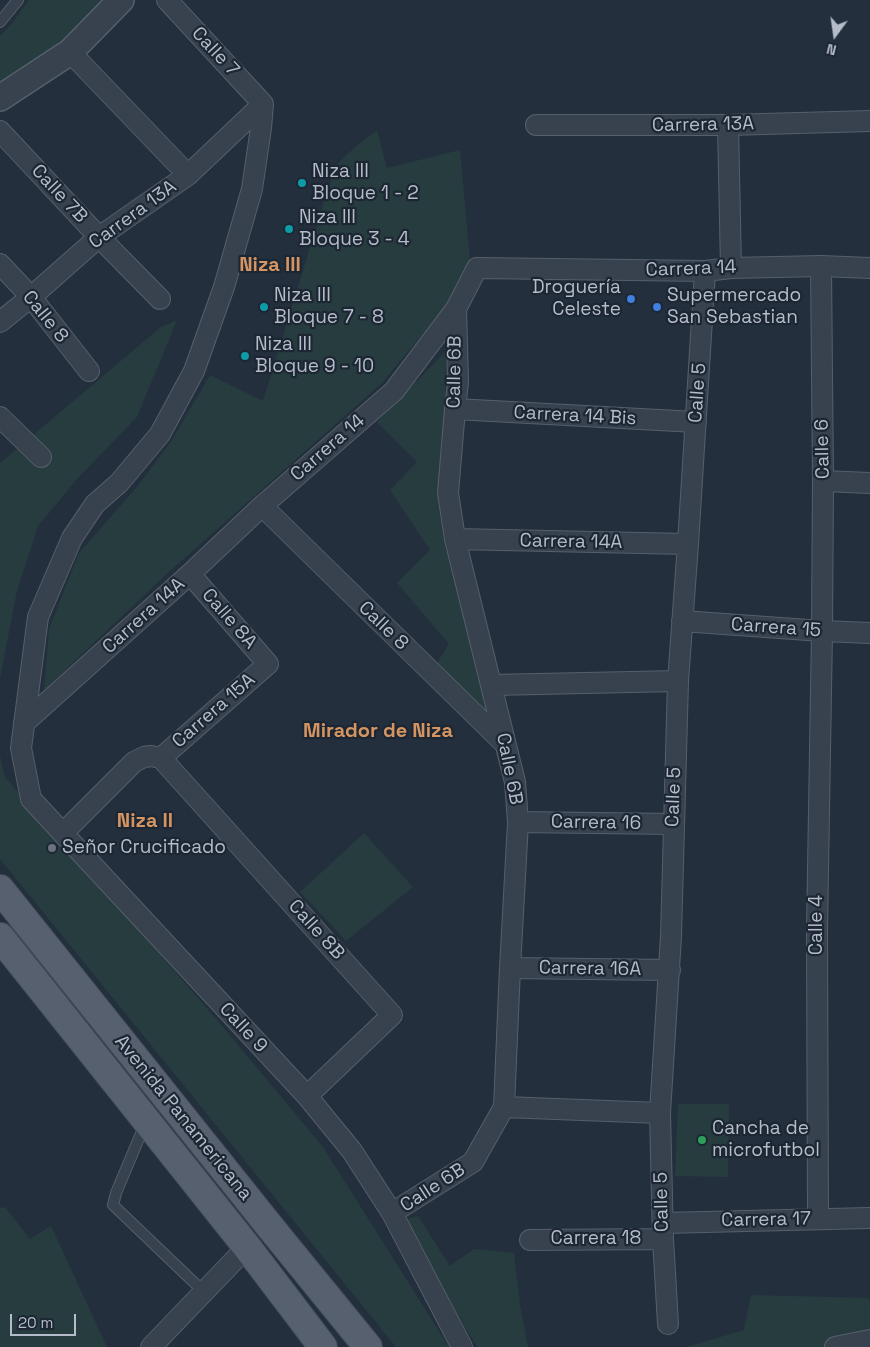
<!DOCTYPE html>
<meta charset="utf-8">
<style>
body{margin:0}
#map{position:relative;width:870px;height:1347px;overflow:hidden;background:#242f3e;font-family:"Space Grotesk",sans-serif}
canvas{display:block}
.north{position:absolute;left:810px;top:10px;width:50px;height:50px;-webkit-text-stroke:4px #1d2633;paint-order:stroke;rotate:194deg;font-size:14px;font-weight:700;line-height:20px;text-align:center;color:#b4bcc9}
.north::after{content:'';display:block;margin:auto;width:18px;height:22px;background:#b4bcc9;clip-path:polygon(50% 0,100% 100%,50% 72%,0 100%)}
.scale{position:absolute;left:10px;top:1314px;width:66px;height:22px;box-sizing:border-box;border:2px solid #b4bcc9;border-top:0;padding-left:6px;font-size:15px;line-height:18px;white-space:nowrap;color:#b4bcc9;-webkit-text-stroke:4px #1d2633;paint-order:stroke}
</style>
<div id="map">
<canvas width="870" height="1347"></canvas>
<div class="north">N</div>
<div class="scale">20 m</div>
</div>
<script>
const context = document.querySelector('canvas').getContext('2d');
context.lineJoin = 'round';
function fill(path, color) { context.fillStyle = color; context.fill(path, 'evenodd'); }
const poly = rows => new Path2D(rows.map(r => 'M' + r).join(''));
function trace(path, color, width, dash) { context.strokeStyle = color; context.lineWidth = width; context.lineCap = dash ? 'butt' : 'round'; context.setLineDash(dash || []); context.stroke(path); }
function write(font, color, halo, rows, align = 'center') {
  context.font = font + ' "Space Grotesk",sans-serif'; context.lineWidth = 4.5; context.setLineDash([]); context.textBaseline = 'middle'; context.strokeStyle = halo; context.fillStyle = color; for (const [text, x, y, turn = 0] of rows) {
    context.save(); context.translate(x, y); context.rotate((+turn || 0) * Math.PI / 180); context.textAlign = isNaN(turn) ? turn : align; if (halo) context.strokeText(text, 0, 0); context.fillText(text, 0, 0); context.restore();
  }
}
fill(poly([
 [29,0,110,0,91,20,0,90,0,36,13,22],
 [377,130,387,168,460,150,470,260,446,306,382,383,170,571,44,690,49,629,79,553,136,488,170,443,210,375,263,401,335,166,355,147],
 [177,320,137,417,78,478,38,526,17,591,0,678,0,463,161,327],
 [446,351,445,415,438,501,444,541,481,675,492,724,435,666,449,644,397,583,430,550,390,490,417,462,377,422],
 [0,756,5,777,218,1021,323,1147,449,1347,396,1347,0,859],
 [364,833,413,887,346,941,300,892],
 [678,1104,729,1104,728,1177,675,1176],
 [5,1207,30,1239,51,1226,107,1347,0,1347,0,1208],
 [418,1216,450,1266,474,1249,514,1253,520,1304,528,1347,477,1347,401,1221],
 [751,1295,868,1298,870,1302,870,1347,686,1347,744,1330]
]), '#263c3f');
const service = poly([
 [0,22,18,0],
 [145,1124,116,1193,113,1205,204,1292]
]);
const minor = poly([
 [167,0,263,104],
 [70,52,188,175],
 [263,104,261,128,252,189,224,287,194,371,160,434,119,483,95,504,72,538,38,617,21,748,31,799,307,1096,352,1151,392,1213,462,1347],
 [536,125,728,125,870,121],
 [728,125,731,268],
 [0,131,99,237,160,299],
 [0,264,31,297,89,371],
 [0,322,31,297,99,237,188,175,263,104],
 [455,409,696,422],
 [0,417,41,457],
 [823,481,870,483],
 [262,506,505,744],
 [455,539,688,544],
 [682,621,822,631,870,633],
 [492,685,678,681],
 [24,723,190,574,262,506,394,391,456,309,477,268,705,271,731,268,821,266,870,268],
 [161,758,392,1015,307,1096],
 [161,758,268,664,190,574],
 [518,822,674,824],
 [63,833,134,762,144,757,151,756,161,758],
 [510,968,670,970],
 [504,1107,660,1113],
 [392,1213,473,1162,504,1107,510,968,518,822,515,782,455,539,448,493,455,409,458,382,456,309],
 [818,1219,817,930,822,631,823,481,821,266],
 [663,1223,870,1218],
 [530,1240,663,1239],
 [668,1324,663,1239,660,1113,671,936,678,681,688,544,705,271],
 [151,1347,247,1247],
 [835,1347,870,1340]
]);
const tertiary = poly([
 [0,98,70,52,121,0]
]);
const primary = poly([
 [0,889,271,1228,368,1347],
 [0,937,247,1247,323,1347]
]);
trace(service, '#565f6c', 12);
trace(minor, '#565f6c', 22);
trace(tertiary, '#565f6c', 28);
trace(primary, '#414a57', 30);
trace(service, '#38414e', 10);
trace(minor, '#38414e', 20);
trace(tertiary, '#38414e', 25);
trace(primary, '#56606e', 28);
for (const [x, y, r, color] of [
 [302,183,5,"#0f9aa8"],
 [289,229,5,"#0f9aa8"],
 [631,299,5,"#3f7fe0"],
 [264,307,5,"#0f9aa8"],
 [657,307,5,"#3f7fe0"],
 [245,356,5,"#0f9aa8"],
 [52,848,5,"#6b7280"],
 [702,1140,5,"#2e9e5b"]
]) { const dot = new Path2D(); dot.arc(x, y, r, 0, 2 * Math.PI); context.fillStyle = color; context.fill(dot); trace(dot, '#1d2633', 2); }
write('19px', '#b4bcc9', '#1d2633', [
 ["Calle 7",215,52,47],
 ["Carrera 13A",703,125,-1],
 ["Calle 7B",59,194,47],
 ["Carrera 13A",133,215,-36],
 ["Carrera 14",691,269,-2],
 ["Calle 8",45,317,51],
 ["Calle 6B",455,372,-89],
 ["Calle 5",698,393,-86],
 ["Carrera 14 Bis",575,416,3],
 ["Carrera 14",328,448,-41],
 ["Calle 6",823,449,-91],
 ["Carrera 14A",571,542,1],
 ["Carrera 14A",144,616,-42],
 ["Calle 8A",229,619,49],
 ["Calle 8",383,626,44],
 ["Carrera 15",776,628,4],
 ["Carrera 15A",214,711,-41],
 ["Calle 6B",509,769,79],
 ["Calle 5",674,797,-88],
 ["Carrera 16",596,823,1],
 ["Calle 4",817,925,-90],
 ["Calle 8B",316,930,48],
 ["Carrera 16A",590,969,1],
 ["Calle 9",243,1028,47],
 ["Avenida Panamericana",183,1118,51],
 ["Calle 6B",433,1188,-33],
 ["Calle 5",662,1202,-91],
 ["Carrera 17",766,1220,-1],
 ["Carrera 18",596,1239]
]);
write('19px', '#b4bcc9', '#1d2633', [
 ["Niza III",312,172],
 ["Bloque 1 - 2",312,194],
 ["Niza III",299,218],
 ["Bloque 3 - 4",299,240],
 ["Droguería",621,288,"right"],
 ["Celeste",621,310,"right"],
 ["Niza III",274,296],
 ["Bloque 7 - 8",274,318],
 ["Supermercado",667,296],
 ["San Sebastian",667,318],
 ["Niza III",255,345],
 ["Bloque 9 - 10",255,367],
 ["Señor Crucificado",62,848],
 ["Cancha de",712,1129],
 ["microfutbol",712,1151]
], 'left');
write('bold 20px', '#d59563', '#1d2633', [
 ["Niza III",270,266],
 ["Mirador de Niza",378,732],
 ["Niza II",145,822]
]);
</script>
